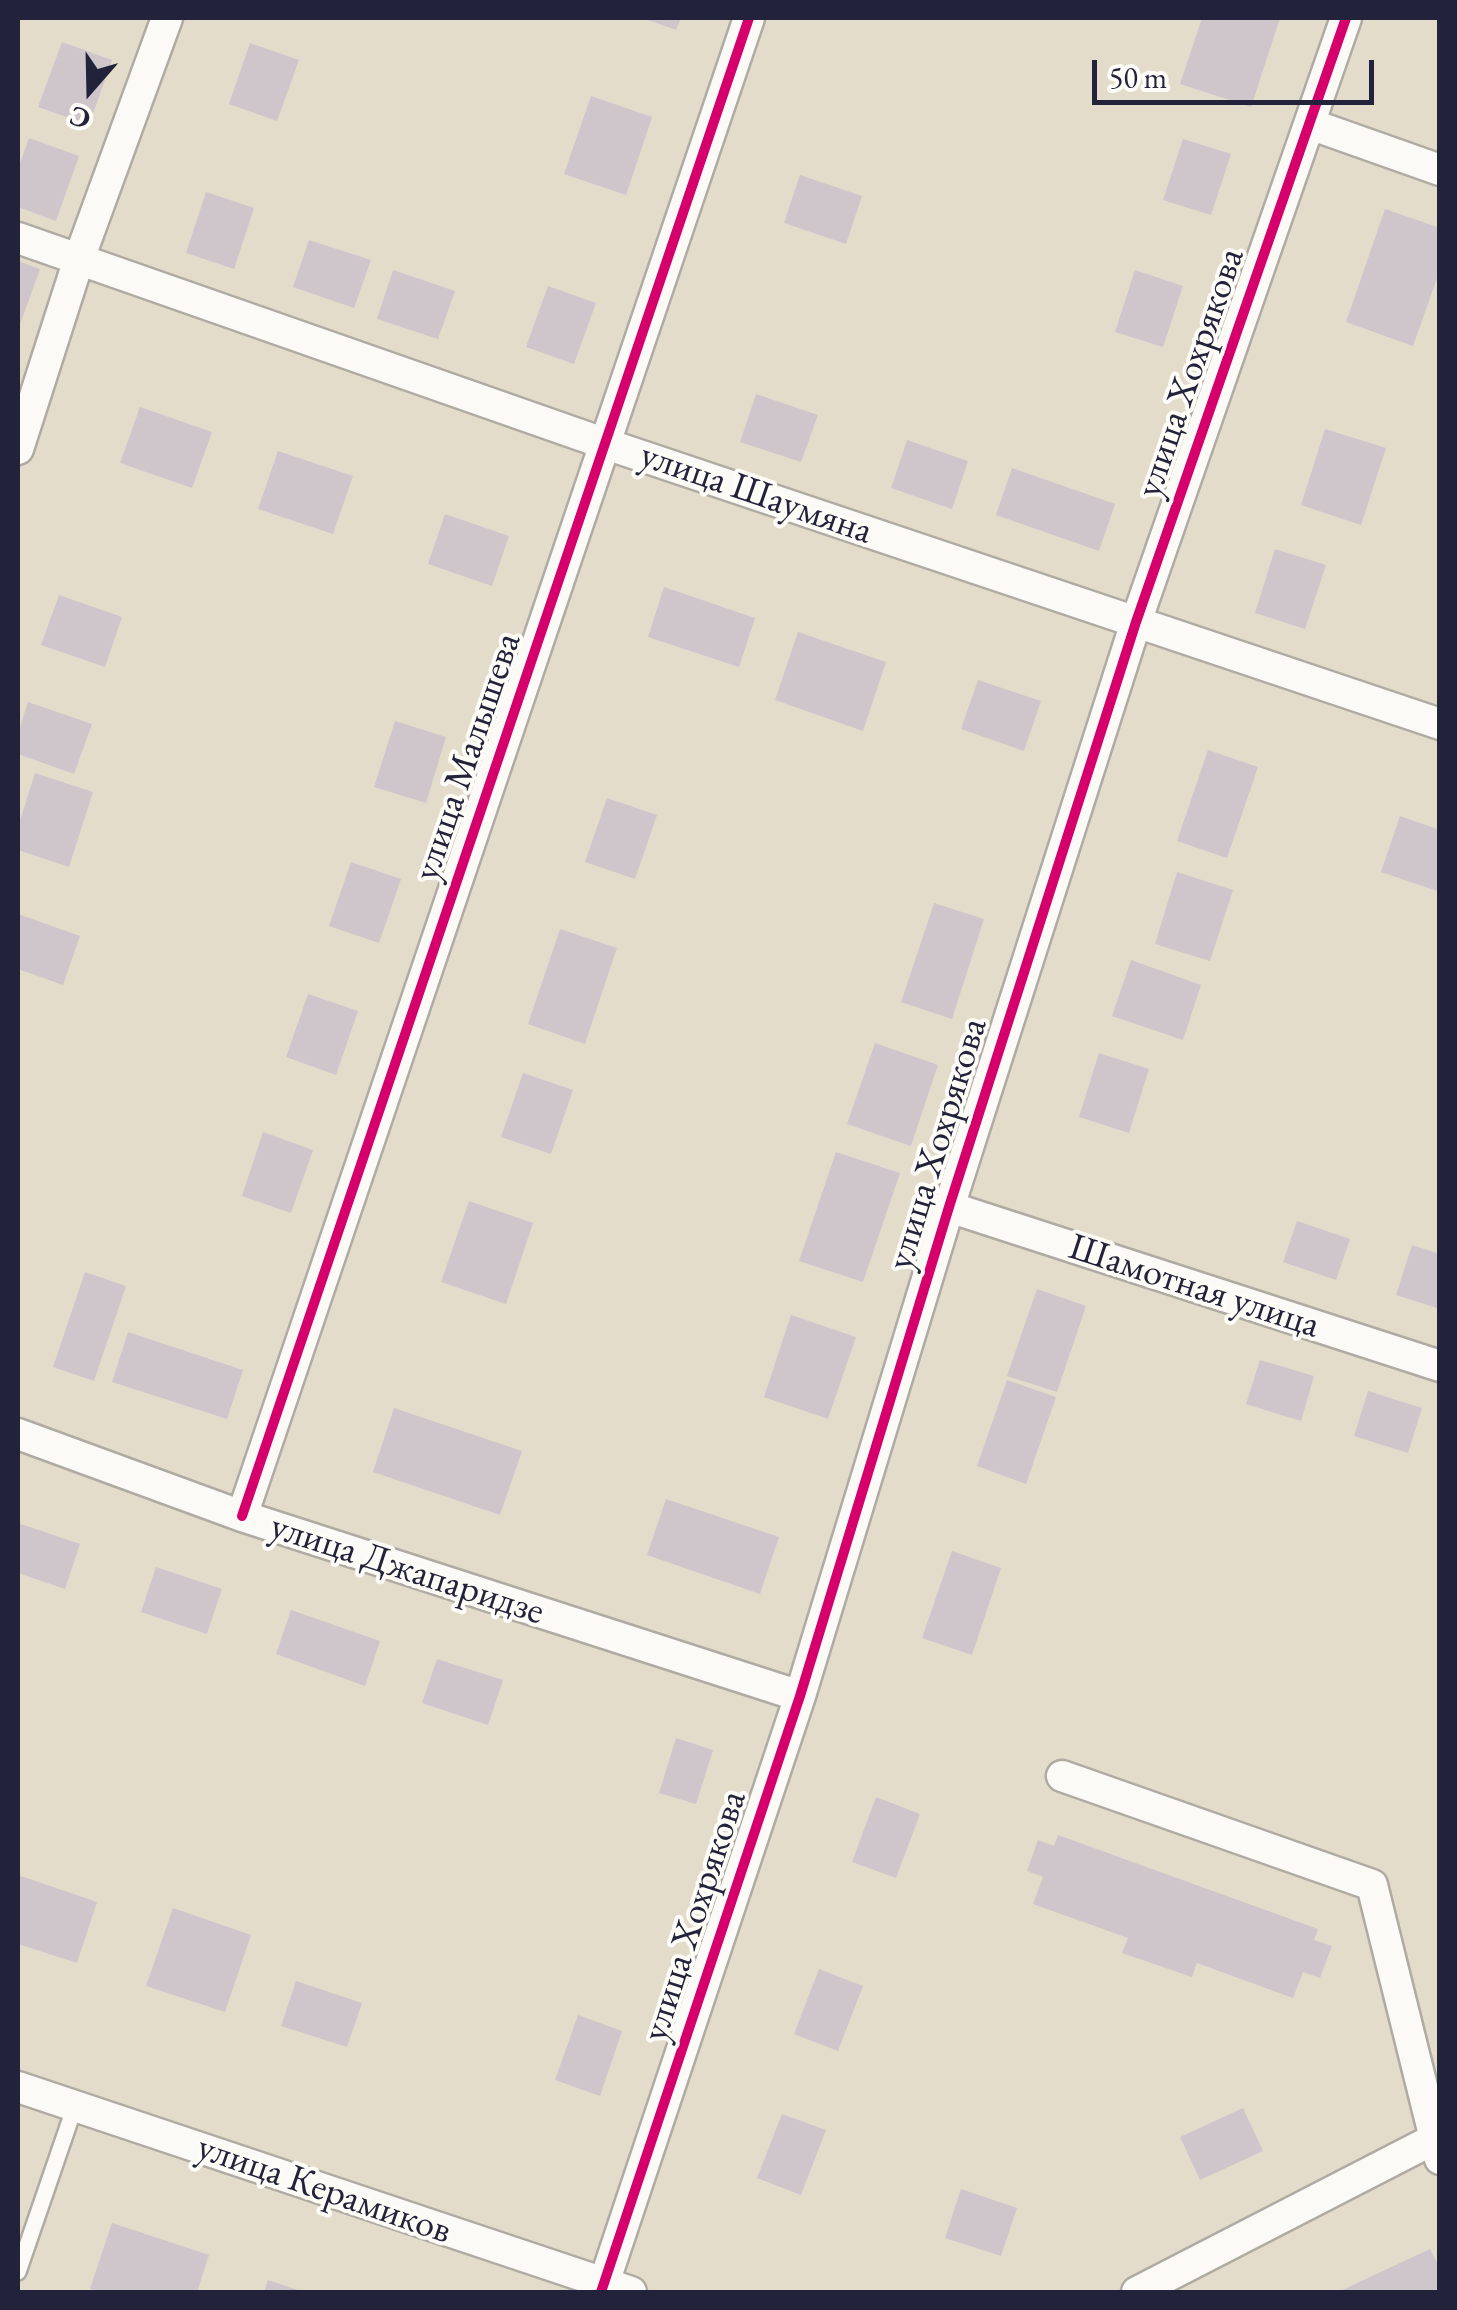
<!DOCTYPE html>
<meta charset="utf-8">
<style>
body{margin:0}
#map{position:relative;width:1457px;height:2310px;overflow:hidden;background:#e3dccb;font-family:"EB Garamond",serif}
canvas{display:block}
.frame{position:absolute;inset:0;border:20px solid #22223b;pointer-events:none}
.north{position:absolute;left:40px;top:40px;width:100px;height:100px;-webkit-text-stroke:8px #fdfcf7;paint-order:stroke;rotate:200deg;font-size:28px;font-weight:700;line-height:40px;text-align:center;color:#22223b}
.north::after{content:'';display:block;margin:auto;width:35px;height:45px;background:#22223b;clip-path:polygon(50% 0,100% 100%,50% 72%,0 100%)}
.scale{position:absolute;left:1092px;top:60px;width:282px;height:45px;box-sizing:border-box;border:5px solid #22223b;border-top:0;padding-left:12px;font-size:30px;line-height:35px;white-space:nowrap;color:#22223b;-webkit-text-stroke:8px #fdfcf7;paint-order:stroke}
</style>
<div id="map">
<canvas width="1457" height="2310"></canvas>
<div class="frame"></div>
<div class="north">С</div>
<div class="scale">50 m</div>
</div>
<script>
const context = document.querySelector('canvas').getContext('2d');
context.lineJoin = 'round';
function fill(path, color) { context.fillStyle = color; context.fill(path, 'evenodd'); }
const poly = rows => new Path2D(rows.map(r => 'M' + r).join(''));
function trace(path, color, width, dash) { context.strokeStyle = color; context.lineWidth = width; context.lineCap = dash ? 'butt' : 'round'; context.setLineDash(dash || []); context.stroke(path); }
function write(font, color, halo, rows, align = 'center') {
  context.font = font + ' "EB Garamond",serif'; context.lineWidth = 8; context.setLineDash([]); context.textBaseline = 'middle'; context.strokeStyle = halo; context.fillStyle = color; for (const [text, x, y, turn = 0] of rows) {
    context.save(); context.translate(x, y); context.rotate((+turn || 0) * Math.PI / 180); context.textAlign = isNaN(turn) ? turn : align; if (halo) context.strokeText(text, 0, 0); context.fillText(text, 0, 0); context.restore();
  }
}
fill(poly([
 [642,18,681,18,676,30],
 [1202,18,1280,18,1251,107,1180,84],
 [62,42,112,60,89,125,38,107],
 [250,43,299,60,277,121,229,104],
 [591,96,652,117,626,195,564,174],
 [29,138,79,156,56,221,18,207,18,169],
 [1183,139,1231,154,1211,215,1163,200],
 [800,175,862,196,846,244,784,223],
 [206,192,254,208,234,269,186,253],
 [1385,209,1440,228,1440,270,1413,346,1346,322],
 [309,240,371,260,354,308,293,287],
 [18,261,40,269,18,330],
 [393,270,455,291,438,339,377,319],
 [1135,270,1183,286,1163,347,1115,332],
 [548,286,596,303,574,364,526,347],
 [756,394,818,415,801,462,740,442],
 [140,407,212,432,192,488,120,463],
 [1325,429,1386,448,1361,525,1301,505],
 [907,440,968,461,952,509,891,488],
 [278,451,353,476,333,534,258,509],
 [1012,468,1115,504,1099,551,996,515],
 [445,514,509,536,492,586,428,564],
 [1275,549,1326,565,1305,629,1255,613],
 [664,587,755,618,739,667,648,637],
 [59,595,122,617,105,667,41,645],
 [798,632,886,662,863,731,775,700],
 [978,680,1041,701,1024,751,961,729],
 [28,702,92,724,74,774,18,754,18,733],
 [395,721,446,737,426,803,374,787],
 [1208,750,1258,767,1227,858,1177,841],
 [35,773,93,792,69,867,18,850,18,827],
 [607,798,657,815,635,879,585,862],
 [1400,816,1440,830,1440,892,1381,872],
 [351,862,401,879,379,943,329,926],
 [1177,872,1233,890,1210,961,1155,944],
 [934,903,984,919,952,1019,901,1002],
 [18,914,80,936,63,985,18,969],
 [560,929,617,948,585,1044,528,1024],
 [1131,960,1201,985,1183,1040,1112,1016],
 [308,994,358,1011,336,1075,286,1057],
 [875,1043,938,1065,911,1146,847,1124],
 [1099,1053,1149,1069,1129,1133,1079,1117],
 [523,1073,573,1090,551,1154,501,1137],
 [263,1132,313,1150,291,1213,242,1196],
 [836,1152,900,1173,863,1282,799,1261],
 [469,1201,533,1223,506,1304,441,1282],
 [1297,1221,1350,1239,1336,1280,1283,1262],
 [1412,1245,1440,1254,1440,1309,1396,1295],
 [85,1272,126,1286,94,1381,53,1367],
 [1037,1289,1086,1306,1057,1392,1007,1376],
 [791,1315,856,1337,828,1419,764,1397],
 [128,1332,243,1370,227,1419,112,1382],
 [1260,1360,1314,1376,1301,1421,1246,1404],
 [1007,1380,1056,1397,1026,1484,977,1466],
 [1368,1391,1422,1408,1408,1453,1354,1436],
 [394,1408,522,1451,500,1515,373,1472],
 [666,1499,779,1537,760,1594,647,1555],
 [18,1523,80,1544,65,1589,18,1573],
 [952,1551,1001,1568,972,1655,922,1638],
 [156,1567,222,1589,207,1634,141,1612],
 [291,1610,380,1641,365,1686,276,1654],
 [437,1659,503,1680,488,1725,422,1703],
 [676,1738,713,1750,696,1804,659,1793],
 [876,1797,920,1814,896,1878,852,1862],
 [1058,1835,1318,1929,1314,1940,1332,1946,1320,1978,1303,1972,1293,1998,1197,1963,1192,1977,1122,1953,1128,1938,1033,1904,1043,1877,1027,1871,1038,1840,1054,1846],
 [18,1875,97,1902,77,1963,18,1944],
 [173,1908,251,1935,225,2012,146,1986],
 [819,1969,863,1986,838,2051,794,2034],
 [296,1981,362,2003,347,2047,281,2026],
 [578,2015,622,2031,600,2096,555,2080],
 [1243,2108,1263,2151,1200,2180,1180,2137],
 [782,2114,826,2130,801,2195,757,2178],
 [961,2189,1017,2208,1001,2256,945,2238],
 [112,2223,209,2255,197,2292,100,2292,90,2289],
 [1430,2249,1440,2268,1440,2292,1338,2292],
 [268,2280,304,2292,264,2292]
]), '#cfc6cc');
const service = poly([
 [18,2272,75,2106]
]);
const minor = poly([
 [1310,124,1440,170],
 [18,238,606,444,1440,724],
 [18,449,79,259,167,18],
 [949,1207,1440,1366],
 [18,1434,242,1516,800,1696],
 [242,1516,749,18],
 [1062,1776,1372,1885,1440,2159],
 [18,2087,631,2292],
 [601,2292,800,1696,949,1207,1136,622,1346,18],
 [1137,2292,1440,2136]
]);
trace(service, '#afaba2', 20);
trace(minor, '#afaba2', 35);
trace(service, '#fbfaf7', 15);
trace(minor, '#fbfaf7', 30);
trace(poly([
 [242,1516,749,18],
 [601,2292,800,1696,949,1207,1136,622,1346,18]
]), '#d6006c', 10);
write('38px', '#22223b', '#fdfcf7', [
 ["улица Хохрякова",1191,373,-71],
 ["улица Шаумяна",756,494,19],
 ["улица Малышева",468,757,-71],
 ["улица Хохрякова",938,1144,-73],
 ["Шамотная улица",1194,1287,18],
 ["улица Джапаридзе",407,1570,18],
 ["улица Хохрякова",695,1916,-72],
 ["улица Керамиков",324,2190,19]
]);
</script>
